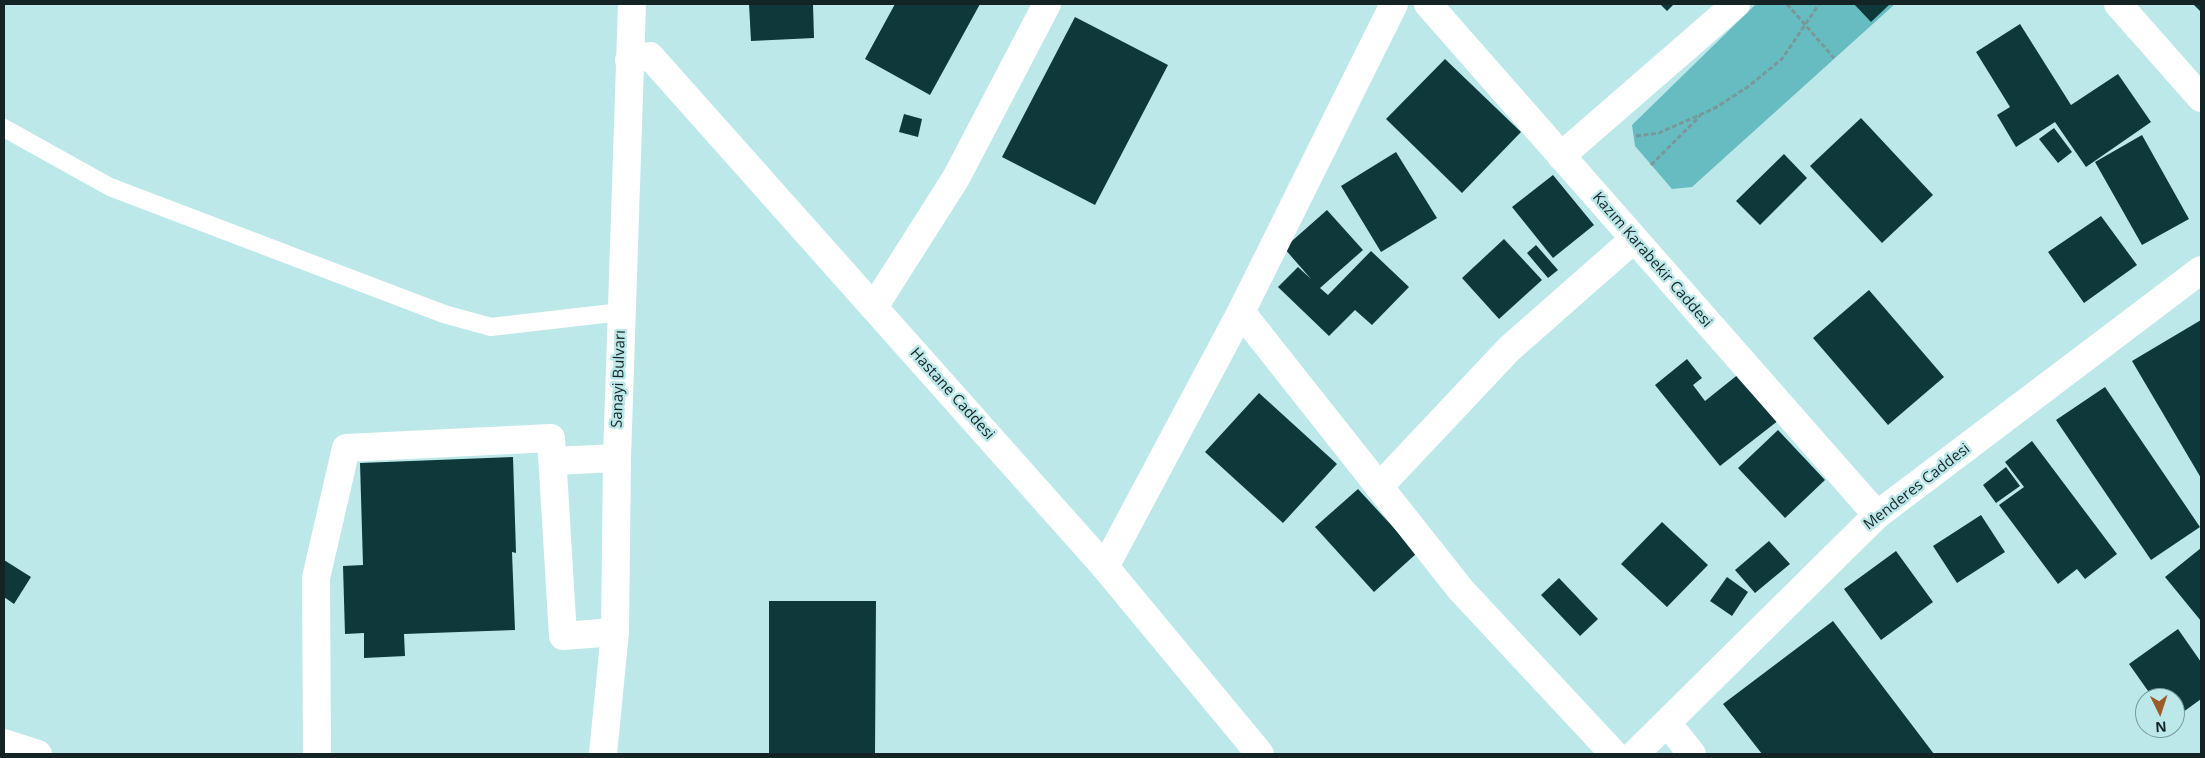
<!DOCTYPE html>
<meta charset="utf-8">
<style>
body{margin:0}
#map{position:relative;width:2205px;height:758px;overflow:hidden;background:#bde8ea;font-family:"Open Sans",sans-serif}
canvas{display:block}
.frame{position:absolute;inset:0;border:5px solid #142425;pointer-events:none}
.north{position:absolute;left:2135px;top:688px;width:50px;height:50px;box-sizing:border-box;background:#bde8ea;border:1px solid #799a9b;border-radius:50%;rotate:176deg;font-size:14px;font-weight:700;line-height:20px;text-align:center;color:#142425}
.north::after{content:'';display:block;margin:auto;width:18px;height:22px;background:#9d5a29;clip-path:polygon(50% 0,100% 100%,50% 72%,0 100%)}
</style>
<div id="map">
<canvas width="2205" height="758"></canvas>
<div class="frame"></div>
<div class="north">N</div>
</div>
<script>
const context = document.querySelector('canvas').getContext('2d');
context.lineJoin = 'round';
function fill(path, color) { context.fillStyle = color; context.fill(path, 'evenodd'); }
const poly = rows => new Path2D(rows.map(r => 'M' + r).join(''));
function trace(path, color, width, dash) { context.strokeStyle = color; context.lineWidth = width; context.lineCap = dash ? 'butt' : 'round'; context.setLineDash(dash || []); context.stroke(path); }
function write(font, color, halo, rows, align = 'center') {
  context.font = font + ' "Open Sans",sans-serif'; context.lineWidth = 5; context.setLineDash([]); context.textBaseline = 'middle'; context.strokeStyle = halo; context.fillStyle = color; for (const [text, x, y, turn = 0] of rows) {
    context.save(); context.translate(x, y); context.rotate((+turn || 0) * Math.PI / 180); context.textAlign = isNaN(turn) ? turn : align; if (halo) context.strokeText(text, 0, 0); context.fillText(text, 0, 0); context.restore();
  }
}
fill(poly([
 [1756,4,1895,4,1692,187,1672,189,1635,146,1632,125]
]), '#67bcc2');
fill(poly([
 [749,4,813,4,814,38,751,41],
 [895,4,980,4,930,95,865,59],
 [1660,4,1674,4,1667,11],
 [1854,4,1890,4,1871,22],
 [2193,4,2201,4,2201,12],
 [1075,17,1168,65,1095,205,1002,157],
 [2020,24,2071,105,2118,74,2151,122,2086,167,2055,122,2016,147,1997,115,2010,107,1976,52],
 [1445,59,1521,132,1462,193,1386,119],
 [904,114,922,119,918,137,899,132],
 [1861,118,1933,195,1882,243,1810,166],
 [2054,128,2072,152,2058,163,2039,139],
 [2142,135,2189,219,2142,245,2095,162],
 [1396,152,1437,218,1381,252,1341,186],
 [1784,154,1807,178,1760,225,1736,201],
 [1553,175,1594,225,1553,258,1512,207],
 [1327,210,1363,250,1320,288,1328,295,1371,251,1409,287,1372,325,1355,310,1329,336,1278,287,1298,267,1311,279,1284,248],
 [2101,216,2137,265,2084,303,2048,252],
 [1504,239,1542,280,1499,319,1462,278],
 [1536,245,1558,270,1548,278,1527,253],
 [1869,290,1944,377,1888,425,1813,338],
 [2201,320,2201,478,2132,361],
 [1687,359,1702,378,1693,385,1705,401,1750,365,1788,413,1720,466,1655,385],
 [2105,387,2200,527,2151,560,2056,420],
 [1259,393,1337,464,1283,523,1205,452],
 [1778,430,1825,480,1785,518,1738,468],
 [2032,441,2117,554,2085,579,2077,569,2058,584,1999,505,2024,487,2005,462],
 [513,457,516,553,512,552,515,630,404,634,405,656,364,658,364,633,345,634,343,566,363,565,360,463],
 [2006,467,2020,486,1996,503,1983,485],
 [1358,489,1417,553,1374,592,1315,527],
 [1981,515,2005,552,1957,583,1933,546],
 [1662,522,1708,565,1667,607,1621,564],
 [1769,541,1790,564,1755,593,1735,570],
 [2201,548,2201,621,2165,577],
 [1896,551,1933,602,1881,640,1844,589],
 [4,560,31,577,14,604,4,597],
 [1727,577,1748,592,1732,616,1710,601],
 [1559,578,1598,619,1580,636,1541,595],
 [769,601,876,601,875,754,769,754],
 [1833,621,1934,754,1762,754,1723,704],
 [2178,629,2201,662,2201,699,2175,718,2175,698,2153,698,2129,664]
]), '#0f383b');
trace(poly([
 [1787,4,1834,58],
 [1636,136,1659,133,1715,108,1749,86,1782,59,1819,4],
 [1651,165,1700,116]
]), '#78989a', 3, [5, 2.5]);
trace(poly([
 [4,128,110,187,444,314,491,327,621,312]
]), '#fff', 18);
trace(poly([
 [1561,156,1736,4],
 [874,307,956,178,1047,4],
 [1241,312,1461,590,1614,754],
 [553,461,617,458],
 [1379,487,1509,349,1634,239],
 [1105,567,1241,312,1394,4],
 [1667,723,1692,754],
 [4,743,38,754],
 [317,754,316,578,346,448,551,438,563,636,615,632],
 [1635,754,1877,515,2201,270]
]), '#fff', 28);
trace(poly([
 [1428,4,1877,515],
 [2118,4,2201,98],
 [629,60,650,56,1105,567,1260,754],
 [603,754,615,632,617,458,632,4]
]), '#fff', 28);
write('15px', '#142425', '#bde8ea', [
 ["Kazım Karabekir Caddesi",1652,260,49],
 ["Sanayi Bulvarı",619,379,-88],
 ["Hastane Caddesi",952,394,48],
 ["Menderes Caddesi",1917,487,-38]
]);
</script>
